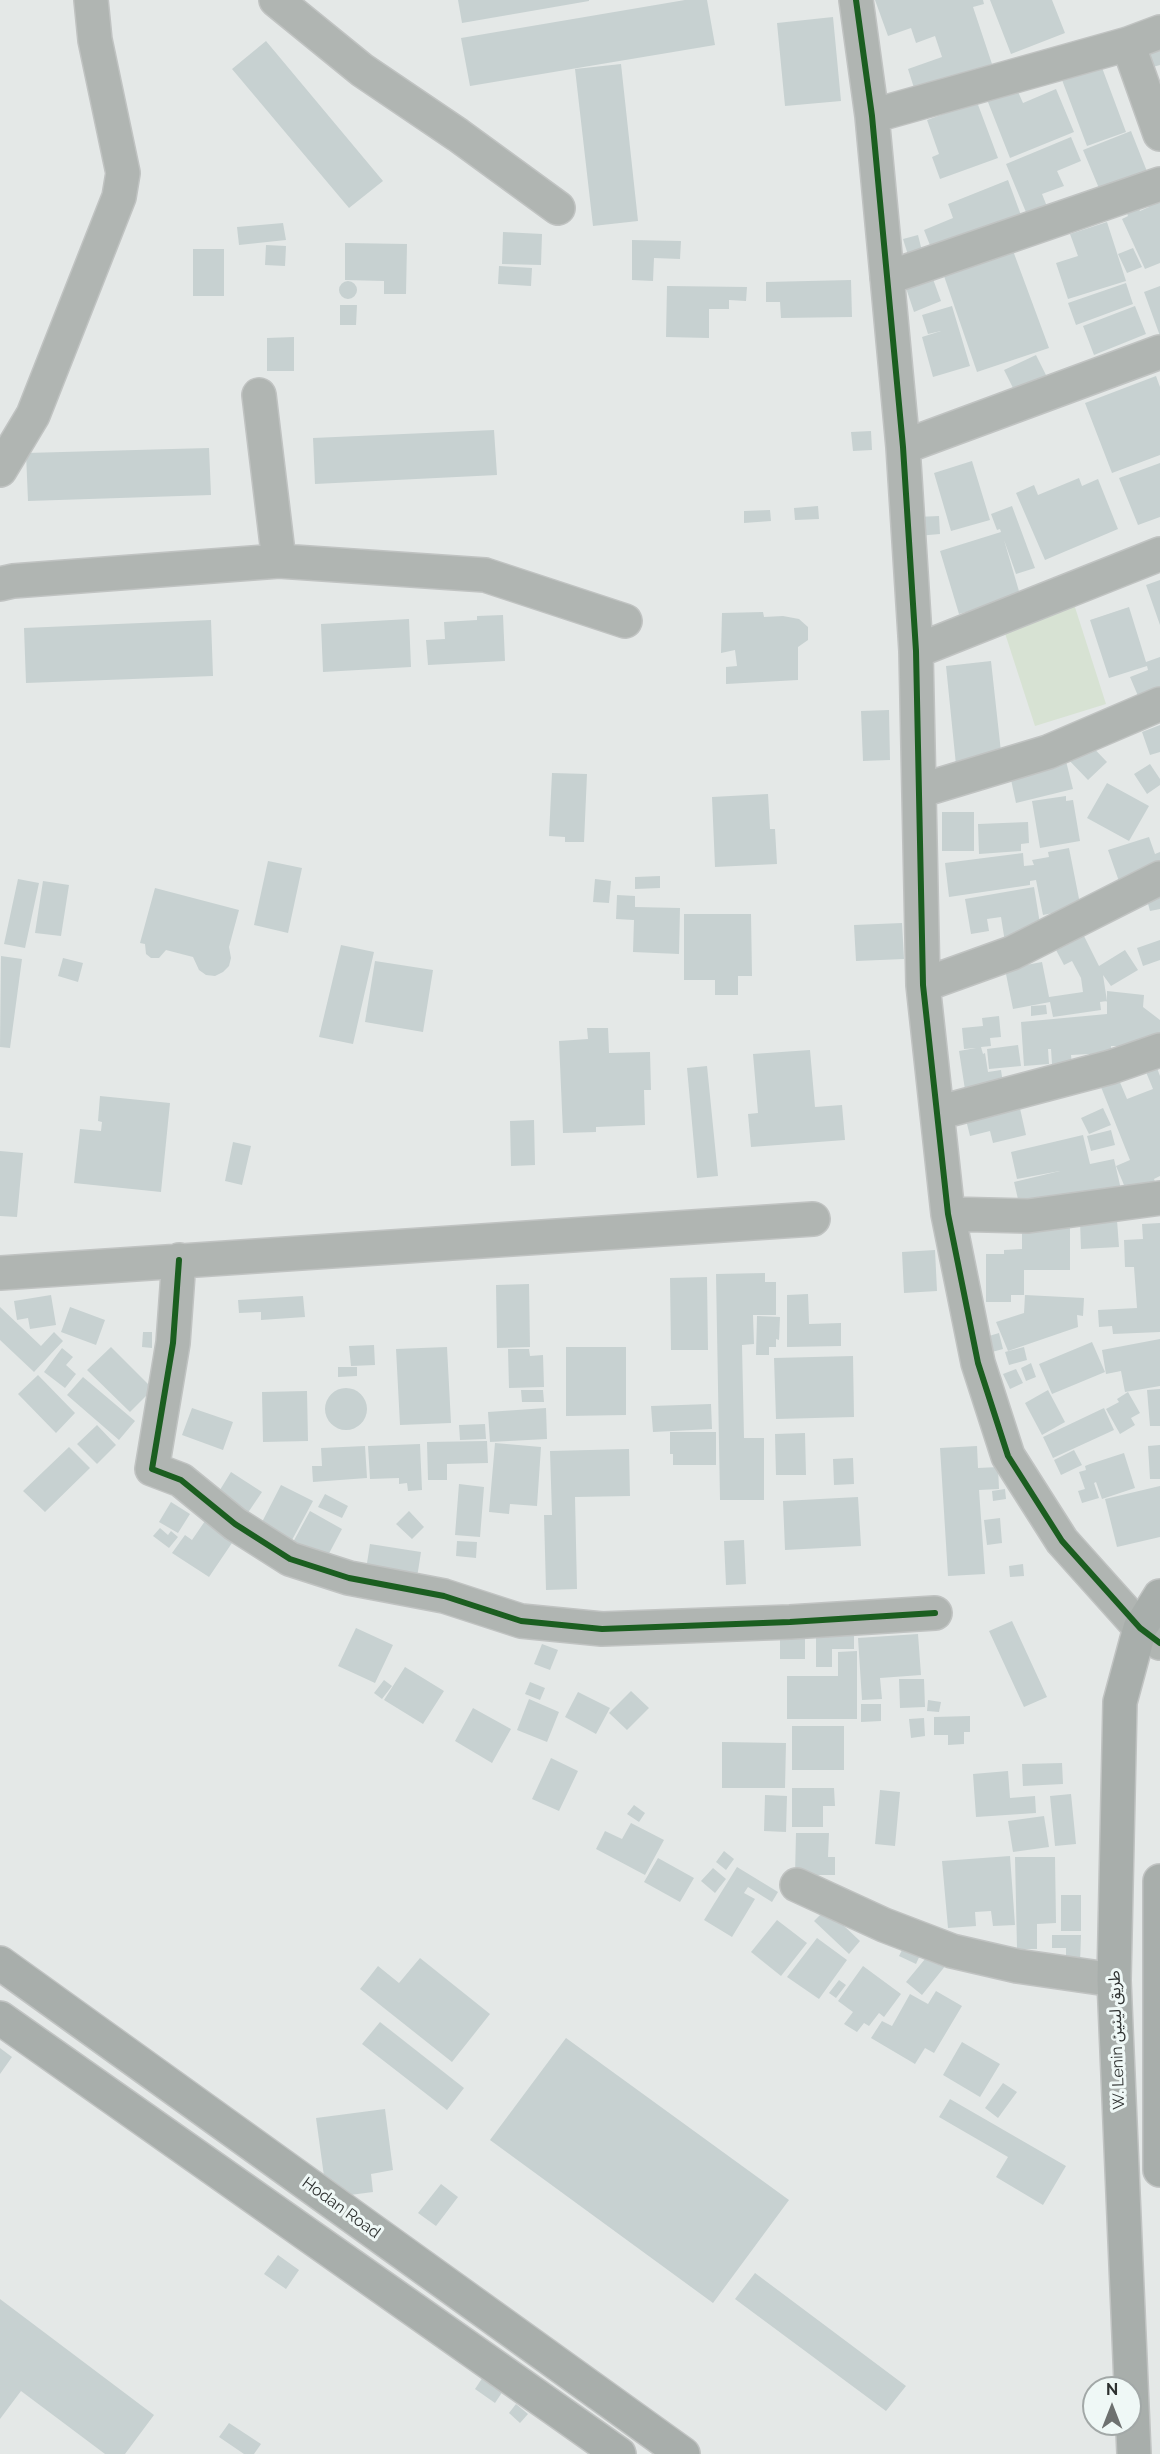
<!DOCTYPE html>
<meta charset="utf-8">
<style>
body{margin:0}
#map{position:relative;width:1160px;height:2454px;overflow:hidden;background:#e4e8e7;font-family:Raleway,sans-serif}
canvas{display:block}
.north{position:absolute;left:1082px;top:2376px;width:60px;height:60px;box-sizing:border-box;background:#eff8f6;border:2px solid #a2a8a7;border-radius:50%;rotate:0deg;font-size:16px;font-weight:700;line-height:24px;text-align:center;color:#2e3130}
.north::after{content:'';display:block;margin:auto;width:21px;height:27px;background:#6e7170;clip-path:polygon(50% 0,100% 100%,50% 72%,0 100%)}
</style>
<div id="map">
<canvas width="1160" height="2454"></canvas>
<div class="north">N</div>
</div>
<script>
const context = document.querySelector('canvas').getContext('2d');
context.lineJoin = 'round';
function fill(path, color) { context.fillStyle = color; context.fill(path, 'evenodd'); }
const poly = rows => new Path2D(rows.map(r => 'M' + r).join(''));
function trace(path, color, width, dash) { context.strokeStyle = color; context.lineWidth = width; context.lineCap = dash ? 'butt' : 'round'; context.setLineDash(dash || []); context.stroke(path); }
function write(font, color, halo, rows, align = 'center') {
  context.font = font + ' Raleway,"Noto Sans Arabic",sans-serif'; context.lineWidth = 6; context.setLineDash([]); context.textBaseline = 'middle'; context.strokeStyle = halo; context.fillStyle = color; for (const [text, x, y, turn = 0] of rows) {
    context.save(); context.translate(x, y); context.rotate((+turn || 0) * Math.PI / 180); context.textAlign = isNaN(turn) ? turn : align; if (halo) context.strokeText(text, 0, 0); context.fillText(text, 0, 0); context.restore();
  }
}
fill(poly([
 [1073,601,1106,704,1035,726,1002,624]
]), '#d7e2d3');
fill(poly([
 [458,0,589,0,589,1,462,23],
 [685,0,707,0,715,45,470,86,461,38],
 [875,0,983,0,984,4,973,7,992,64,915,91,908,69,942,57,935,36,916,43,911,28,888,36],
 [990,0,1052,0,1065,33,1011,54],
 [833,17,841,101,785,106,777,23],
 [266,41,383,181,349,208,232,69],
 [1160,42,1160,65,1153,67,1147,45],
 [621,64,638,221,593,226,575,69],
 [1101,65,1126,132,1087,146,1062,80],
 [1015,85,1023,103,1056,89,1074,132,1010,158,986,97],
 [977,102,998,158,940,179,932,157,939,154,927,120],
 [1131,131,1148,174,1101,193,1083,150],
 [1071,137,1081,161,1057,171,1064,186,1042,194,1048,209,1028,217,1006,164],
 [1008,180,1022,218,933,253,924,230,953,218,948,204],
 [1160,192,1160,263,1145,269,1122,219,1128,216,1124,206,1135,201,1140,211,1149,207,1145,199],
 [1107,222,1126,281,1068,299,1056,263,1078,256,1070,234],
 [283,223,286,240,239,245,237,227],
 [503,232,542,234,541,265,502,264],
 [918,235,922,251,908,255,903,239],
 [632,240,681,241,680,259,654,258,653,281,632,280],
 [345,243,407,244,406,294,384,294,384,281,345,280],
 [266,245,286,246,285,266,265,265],
 [1012,248,1049,348,977,372,944,276],
 [1133,248,1142,267,1127,273,1118,254],
 [193,249,224,249,224,296,193,296],
 [499,266,532,268,531,286,498,284],
 [933,279,941,301,914,312,906,288],
 [851,280,852,317,781,318,780,302,766,302,766,282],
 '339 290a9 9 0 1 1 18 0a9 9 0 1 1-18 0Z',
 [1126,283,1133,304,1076,325,1068,303],
 [667,286,747,287,746,301,729,300,729,309,709,309,709,338,666,337],
 [1160,286,1160,336,1144,292],
 [340,305,357,305,356,325,340,325],
 [952,306,970,366,933,377,922,337,941,331,928,334,922,315],
 [1135,306,1146,334,1094,355,1083,326],
 [294,337,294,371,267,371,267,338],
 [1036,355,1048,379,1016,394,1004,370],
 [1156,376,1160,387,1160,455,1112,473,1085,403],
 [494,430,497,475,315,484,313,438],
 [871,431,872,450,853,451,851,432],
 [209,448,211,495,28,501,26,453],
 [972,461,990,520,951,531,934,473],
 [1160,463,1160,517,1138,525,1119,478],
 [1079,478,1082,486,1098,479,1118,529,1045,560,1016,493,1034,485,1038,495],
 [818,506,819,519,795,520,794,508],
 [1012,506,1035,568,1016,574,1004,540,1021,598,959,614,940,551,1001,532,1000,529,997,530,991,514],
 [770,510,771,521,744,523,744,511],
 [939,516,940,534,917,536,916,517],
 [1160,580,1160,625,1146,585],
 [1129,607,1146,662,1160,657,1160,695,1141,703,1130,677,1148,670,1147,666,1109,678,1090,620],
 [763,612,764,617,783,616,799,619,808,627,808,640,798,647,798,680,726,684,726,667,737,666,735,650,721,653,722,613],
 [503,615,505,661,428,665,426,640,445,639,444,622,477,620,477,616],
 [409,619,411,667,323,672,321,624],
 [211,620,213,676,26,683,24,628],
 [991,661,1002,761,956,765,946,666],
 [889,710,890,760,863,761,861,711],
 [1160,725,1160,752,1150,755,1142,732],
 [1083,737,1107,762,1088,780,1064,755],
 [1066,761,1073,789,1016,803,1010,775],
 [1150,764,1160,779,1160,785,1147,794,1134,774],
 [552,773,587,774,584,842,565,842,565,837,549,836],
 [1107,783,1149,806,1129,841,1087,818],
 [768,794,770,829,775,829,777,864,715,867,712,797],
 [1066,796,1066,801,1073,800,1080,841,1040,848,1032,801],
 [942,812,974,812,974,851,942,851],
 [1028,822,1029,843,1021,844,1021,851,979,854,978,824],
 [1149,837,1155,854,1160,852,1160,874,1121,887,1108,850],
 [1069,848,1082,914,1054,919,1053,913,1043,915,1036,880,1030,881,1030,885,949,897,945,863,1023,853,1024,866,1034,865,1032,860,1049,857,1048,852],
 [268,861,302,868,288,933,254,925],
 [660,876,660,888,635,889,635,877],
 [18,879,39,883,25,948,4,944],
 [595,879,611,881,609,903,593,902],
 [43,881,69,885,61,936,35,933],
 [1034,887,1042,936,1005,942,1001,917,987,919,989,931,971,934,965,899],
 [155,888,239,910,229,947,231,958,229,966,223,972,215,976,206,975,199,970,193,957,166,950,159,958,151,958,146,954,145,944,140,943],
 [1160,889,1160,909,1150,911,1145,893],
 [617,895,635,896,635,907,680,908,679,954,633,952,634,920,616,919],
 [684,914,751,914,752,976,738,976,738,995,715,995,715,980,684,980],
 [902,923,904,959,856,961,854,925],
 [1083,934,1099,966,1125,950,1138,970,1111,986,1103,975,1107,1001,1100,1002,1101,1010,1053,1017,1050,1002,1013,1009,1005,969,1042,962,1049,997,1083,992,1081,978,1072,961,1064,965,1055,948],
 [1160,940,1160,960,1143,966,1137,948],
 [341,945,374,952,353,1044,319,1037],
 [1,956,22,959,10,1048,0,1047],
 [63,958,83,963,78,982,58,976],
 [375,961,433,970,423,1032,365,1022],
 [1107,991,1144,995,1143,1007,1160,1020,1160,1041,1133,1046,1111,1046,1112,1064,1090,1066,1089,1054,1071,1055,1073,1076,1053,1078,1051,1049,1048,1049,1049,1064,1024,1066,1021,1022,1107,1014],
 [1046,1005,1047,1014,1031,1016,1031,1006],
 [999,1016,1001,1037,990,1038,991,1046,981,1047,983,1054,985,1053,988,1072,1001,1070,1004,1090,966,1096,959,1051,976,1048,964,1049,962,1028,983,1026,982,1018],
 [587,1028,608,1028,609,1053,650,1052,651,1090,644,1090,645,1125,596,1127,596,1132,563,1133,559,1041,588,1039],
 [1018,1045,1021,1066,989,1069,987,1049],
 [810,1050,815,1107,842,1105,845,1140,751,1147,748,1114,758,1113,753,1054],
 [707,1066,718,1176,697,1178,687,1068],
 [1157,1068,1160,1076,1160,1176,1154,1179,1157,1187,1129,1197,1116,1166,1130,1160,1101,1087,1119,1080,1127,1099,1153,1089,1146,1072],
 [100,1096,170,1103,161,1192,74,1183,80,1129,101,1131,102,1122,98,1121],
 [1019,1104,1026,1135,993,1143,990,1131,970,1136,965,1116],
 [1103,1108,1111,1125,1089,1134,1081,1118],
 [534,1120,535,1165,511,1166,510,1121],
 [1111,1130,1115,1145,1091,1151,1087,1136],
 [1083,1135,1090,1164,1114,1159,1123,1198,1084,1207,1081,1192,1021,1212,1014,1182,1060,1171,1017,1179,1011,1152],
 [233,1142,251,1146,242,1185,225,1181],
 [0,1151,23,1153,17,1217,0,1216],
 [1117,1220,1119,1247,1081,1249,1080,1222],
 [1160,1223,1160,1332,1113,1334,1112,1326,1099,1327,1098,1310,1137,1308,1134,1267,1125,1267,1124,1240,1143,1239,1142,1224],
 [1070,1227,1070,1270,1024,1270,1024,1295,1011,1295,1011,1302,986,1302,986,1254,1004,1254,1004,1250,1022,1249,1022,1228],
 [935,1250,937,1291,904,1293,902,1252],
 [765,1273,765,1282,776,1282,776,1315,753,1315,754,1344,742,1345,744,1438,764,1438,764,1500,720,1500,716,1274],
 [707,1277,708,1350,671,1350,670,1278],
 [529,1284,530,1347,497,1348,496,1285],
 [808,1294,809,1324,841,1323,841,1346,787,1347,787,1295],
 [51,1295,56,1325,30,1329,28,1318,17,1320,14,1301],
 [1025,1295,1084,1298,1083,1316,1077,1315,1078,1327,1008,1351,996,1322,1024,1313],
 [303,1296,305,1317,261,1320,261,1312,239,1313,238,1300],
 [0,1307,41,1346,54,1332,63,1341,34,1372,0,1340],
 [70,1307,105,1320,96,1345,61,1332],
 [757,1316,780,1317,779,1340,776,1339,776,1347,769,1347,769,1355,756,1355],
 [143,1332,152,1332,152,1348,142,1347],
 [999,1333,1003,1349,992,1352,989,1336],
 [1160,1339,1160,1386,1125,1392,1121,1371,1106,1374,1102,1350],
 [1092,1342,1105,1372,1052,1394,1039,1364],
 [374,1345,375,1365,351,1366,349,1346],
 [111,1347,153,1389,130,1412,87,1370],
 [447,1347,451,1423,400,1425,396,1349],
 [566,1347,626,1347,626,1415,566,1416],
 [1024,1347,1027,1360,1009,1365,1005,1352],
 [62,1348,73,1357,66,1365,76,1374,65,1388,44,1372],
 [508,1349,529,1349,530,1356,543,1355,544,1387,509,1388],
 [853,1356,854,1417,776,1419,774,1358],
 [1031,1363,1036,1377,1026,1381,1021,1368],
 [338,1367,357,1367,357,1376,338,1377],
 [1016,1369,1023,1383,1010,1389,1003,1374],
 [38,1375,75,1413,56,1433,18,1394],
 [83,1377,135,1421,119,1440,67,1395],
 '325 1409a21 21 0 1 1 42 0a21 21 0 1 1-42 0Z',
 [1160,1389,1160,1426,1150,1426,1147,1390],
 [521,1390,543,1390,544,1402,522,1402],
 [1048,1390,1065,1422,1042,1435,1025,1403],
 [307,1391,308,1441,263,1442,262,1392],
 [1128,1392,1140,1413,1131,1418,1135,1425,1120,1434,1106,1409,1119,1402,1117,1399],
 [711,1404,712,1429,653,1432,651,1406],
 [192,1408,233,1422,223,1450,182,1435],
 [546,1408,547,1439,490,1442,488,1412],
 [1104,1408,1114,1430,1053,1458,1043,1437],
 [485,1424,486,1439,460,1440,459,1425],
 [97,1425,116,1445,97,1464,77,1444],
 [670,1432,716,1432,716,1465,673,1465,673,1454,670,1454],
 [805,1433,806,1475,776,1475,775,1434],
 [487,1441,488,1463,447,1464,447,1480,428,1480,427,1442],
 [495,1443,541,1447,537,1506,510,1504,509,1514,489,1512],
 [420,1444,422,1490,408,1491,407,1483,399,1484,399,1478,370,1479,368,1446],
 [1160,1445,1160,1479,1150,1479,1148,1446],
 [365,1446,367,1478,313,1482,312,1466,322,1466,321,1448],
 [977,1446,978,1468,998,1467,999,1489,979,1490,985,1574,948,1576,940,1448],
 [69,1447,90,1468,45,1512,23,1491],
 [629,1449,630,1496,575,1497,577,1589,546,1590,544,1515,552,1515,550,1451],
 [1074,1450,1082,1465,1061,1475,1054,1460],
 [1124,1453,1135,1488,1102,1499,1096,1482,1094,1483,1099,1498,1082,1503,1078,1491,1085,1489,1079,1472,1086,1470,1085,1466,1090,1464],
 [853,1458,854,1484,834,1485,833,1459],
 [231,1472,262,1492,245,1517,215,1498],
 [459,1484,484,1487,480,1537,455,1535],
 [281,1485,313,1501,292,1540,261,1524],
 [1160,1486,1160,1537,1117,1547,1105,1499],
 [1005,1489,1006,1499,993,1501,992,1491],
 [325,1494,348,1506,342,1518,318,1507],
 [858,1497,861,1546,785,1550,783,1501],
 [171,1502,190,1514,178,1533,159,1522],
 [310,1511,342,1529,325,1561,292,1544],
 [409,1511,424,1527,412,1539,396,1524],
 [1000,1518,1002,1543,987,1545,984,1520],
 [205,1521,234,1540,209,1577,172,1553,185,1535,192,1540],
 [160,1528,168,1535,171,1531,178,1537,169,1548,153,1536],
 [744,1540,746,1584,726,1585,724,1541],
 [457,1541,477,1542,476,1558,456,1556],
 [370,1544,421,1552,416,1584,365,1576],
 [1023,1564,1024,1576,1010,1577,1009,1566],
 [1012,1621,1047,1697,1024,1707,989,1631],
 [356,1628,393,1645,375,1683,338,1666],
 [780,1632,805,1632,805,1659,780,1659],
 [816,1633,854,1633,854,1649,832,1649,832,1667,816,1667],
 [918,1634,921,1675,880,1678,882,1699,862,1700,858,1638],
 [542,1644,558,1650,550,1670,534,1664],
 [857,1651,857,1719,787,1719,787,1676,838,1676,838,1652],
 [405,1667,444,1691,423,1724,384,1700],
 [899,1679,924,1679,925,1707,900,1708],
 [384,1680,392,1686,382,1699,374,1693],
 [530,1682,545,1688,540,1700,525,1694],
 [631,1691,649,1708,627,1730,609,1713],
 [578,1692,610,1708,596,1734,565,1717],
 [529,1699,559,1712,547,1742,517,1730],
 [928,1700,941,1702,939,1712,927,1711],
 [861,1704,881,1704,881,1721,861,1722],
 [473,1708,511,1729,492,1763,455,1741],
 [970,1716,970,1732,964,1732,964,1744,948,1745,948,1735,934,1735,934,1717],
 [924,1718,925,1736,911,1738,909,1719],
 [792,1726,844,1726,844,1770,792,1770],
 [722,1742,786,1743,785,1788,722,1788],
 [551,1758,578,1771,559,1811,532,1799],
 [1062,1763,1063,1784,1023,1786,1022,1764],
 [1008,1771,1010,1798,1035,1796,1036,1813,976,1817,973,1774],
 [792,1788,834,1788,835,1806,823,1806,823,1827,792,1827],
 [880,1790,900,1792,895,1846,875,1844],
 [1071,1794,1076,1844,1055,1846,1050,1796],
 [765,1795,787,1796,786,1832,764,1831],
 [634,1805,645,1813,639,1822,627,1814],
 [1044,1816,1049,1847,1013,1852,1008,1821],
 [631,1823,664,1840,645,1875,596,1849,605,1831,622,1839],
 [796,1833,829,1833,828,1857,835,1857,835,1875,795,1875],
 [724,1851,734,1859,726,1870,716,1862],
 [1010,1856,1015,1925,993,1926,991,1911,975,1912,976,1926,948,1928,942,1861],
 [1015,1857,1055,1857,1056,1923,1037,1924,1037,1949,1017,1949],
 [658,1858,694,1878,680,1902,644,1882],
 [737,1867,778,1892,772,1902,748,1887,744,1893,755,1899,732,1937,704,1920],
 [713,1868,726,1879,715,1893,701,1881],
 [1061,1895,1081,1895,1081,1931,1061,1931],
 [826,1909,860,1941,849,1954,814,1921],
 [777,1920,807,1943,781,1976,751,1952],
 [1052,1935,1081,1935,1080,1964,1066,1964,1066,1948,1052,1948],
 [817,1938,847,1960,819,1999,787,1977],
 [904,1946,921,1953,916,1964,899,1956],
 [930,1953,946,1965,922,1995,906,1982],
 [420,1958,490,2014,452,2062,360,1989,378,1966,399,1983],
 [863,1966,901,1994,884,2017,879,2013,869,2026,864,2023,857,2032,844,2024,853,2012,838,2001],
 [839,1980,846,1985,836,1998,829,1993],
 [936,1991,962,2006,934,2053,925,2048,915,2064,871,2038,882,2021,892,2026,910,1994,928,2004],
 [380,2022,464,2088,447,2110,362,2044],
 [566,2038,789,2200,713,2303,490,2140],
 [962,2042,1000,2064,980,2097,943,2075],
 [0,2048,12,2057,0,2074],
 [1003,2083,1017,2092,998,2118,985,2108],
 [950,2099,1066,2166,1043,2205,996,2177,1008,2157,939,2117],
 [385,2109,393,2170,371,2174,373,2192,327,2198,316,2118],
 [441,2184,458,2197,436,2226,418,2213],
 [278,2255,299,2270,286,2289,264,2274],
 [755,2273,906,2386,886,2411,735,2299],
 [0,2299,154,2415,125,2454,105,2454,21,2391,0,2419],
 [487,2371,507,2385,495,2403,475,2389],
 [516,2404,528,2414,520,2423,509,2413],
 [229,2423,261,2444,254,2454,244,2454,219,2437]
]), '#c7d1d1');
const minor = poly([
 [276,0,362,70,458,135,558,208],
 [856,0,872,116,903,447,916,651,923,985,948,1214,978,1363,1008,1456,1062,1541,1140,1628,1160,1643],
 [1128,44,1160,134],
 [872,116,1128,44,1160,32],
 [887,278,1160,184],
 [259,395,279,561],
 [903,447,1160,352],
 [0,470,33,415,119,197,123,173,95,40,91,0],
 [0,584,13,581,279,561,485,575,625,621],
 [916,651,1160,554],
 [919,791,1048,752,1160,704],
 [923,985,1012,953,1160,878],
 [937,1113,1111,1067,1160,1050],
 [948,1214,1028,1216,1160,1198],
 [179,1260,173,1343,152,1469,181,1480,235,1524,290,1559,349,1578,444,1596,521,1621,602,1629,790,1622,935,1613],
 [0,1273,813,1219],
 [797,1885,884,1925,952,1951,1017,1966,1114,1980]
]);
const major = poly([
 [1160,1881,1160,2170],
 [0,1963,683,2454],
 [0,2018,619,2454],
 [1134,2454,1114,1980,1120,1702,1140,1628,1160,1596]
]);
trace(minor, '#c0c3c2', 36);
trace(major, '#c0c3c2', 36);
trace(minor, '#b0b5b2', 33);
trace(major, '#a8aeab', 33);
trace(poly([
 [856,0,872,116,903,447,916,651,923,985,948,1214,978,1363,1008,1456,1062,1541,1140,1628,1160,1643],
 [179,1260,173,1343,152,1469,181,1480,235,1524,290,1559,349,1578,444,1596,521,1621,602,1629,790,1622,935,1613]
]), '#1b5e20', 6);
write('16px', '#2e3130', '#eff8f6', [
 ["W. Lenin طريق لينين",1117,2040,-92],
 ["Hodan Road",341,2208,36]
]);
</script>
